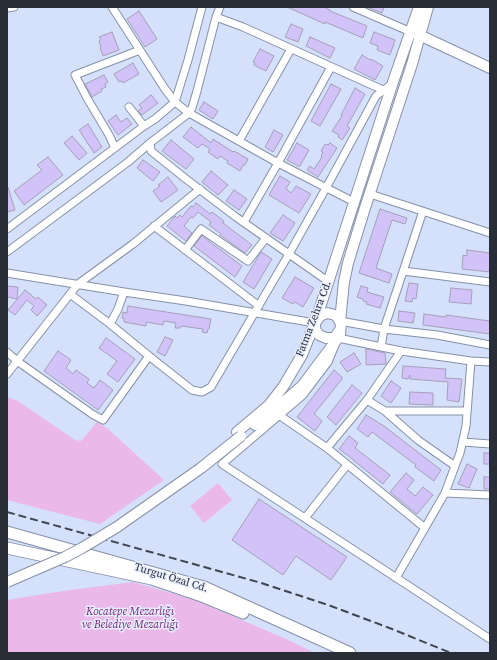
<!DOCTYPE html>
<meta charset="utf-8">
<style>
body{margin:0}
#map{position:relative;width:497px;height:660px;overflow:hidden;background:#d5e1fa;font-family:"Source Serif 4",serif}
canvas{display:block}
.frame{position:absolute;inset:0;border:8px solid #292d36;pointer-events:none}
</style>
<div id="map">
<canvas width="497" height="660"></canvas>
<div class="frame"></div>
</div>
<script>
const context = document.querySelector('canvas').getContext('2d');
context.lineJoin = 'round';
function fill(path, color) { context.fillStyle = color; context.fill(path, 'evenodd'); }
const poly = rows => new Path2D(rows.map(r => 'M' + r).join(''));
function trace(path, color, width, dash) { context.strokeStyle = color; context.lineWidth = width; context.lineCap = dash ? 'butt' : 'round'; context.setLineDash(dash || []); context.stroke(path); }
function write(font, color, halo, rows, align = 'center') {
  context.font = font + ' "Source Serif 4",serif'; context.lineWidth = 3; context.setLineDash([]); context.textBaseline = 'middle'; context.strokeStyle = halo; context.fillStyle = color; for (const [text, x, y, turn = 0] of rows) {
    context.save(); context.translate(x, y); context.rotate((+turn || 0) * Math.PI / 180); context.textAlign = isNaN(turn) ? turn : align; if (halo) context.strokeText(text, 0, 0); context.fillText(text, 0, 0); context.restore();
  }
}
fill(poly([
 [7,397,18,401,75,440,81,441,97,422,108,429,164,480,100,524,7,500],
 [218,483,232,500,204,523,190,506],
 [133,582,195,600,286,639,315,653,7,653,7,600,63,591]
]), '#ebb8ea');
const building = poly([
 [287,7,324,7,330,10,330,11,367,26,363,38,325,22,325,24,287,7],
 [367,7,384,7,382,13,367,7],
 [139,11,157,39,145,47,127,19,139,11],
 [291,24,303,29,298,42,285,37,291,24],
 [112,32,119,50,103,56,100,48,101,47,99,41,101,40,99,37,112,32],
 [374,32,395,40,390,55,377,50,378,46,370,43,374,32],
 [310,37,335,48,330,58,306,46,310,37],
 [260,49,274,56,266,71,254,65,255,63,253,62,260,49],
 [362,55,370,60,371,59,383,66,375,80,354,69,362,55],
 [133,63,139,74,123,83,122,81,119,82,114,74,133,63],
 [104,75,108,82,105,84,106,87,101,89,102,91,92,97,85,84,104,75],
 [331,84,341,89,320,126,311,121,331,84],
 [355,88,365,94,347,126,350,128,342,140,338,137,339,135,332,131,342,116,341,115,355,88],
 [151,95,158,103,142,115,138,111,142,108,139,105,151,95],
 [204,102,218,111,213,119,199,110,204,102],
 [116,115,121,122,127,118,132,124,118,135,108,121,116,115],
 [88,124,102,147,94,153,79,130,88,124],
 [191,127,211,143,213,139,233,152,234,151,248,159,245,165,243,165,240,171,227,163,228,161,220,156,218,159,208,152,210,149,202,144,198,148,183,137,191,127],
 [274,130,283,135,273,152,265,147,274,130],
 [72,136,87,153,79,160,64,143,72,136],
 [171,140,194,159,186,169,162,151,171,140],
 [297,143,309,150,300,166,298,166,287,160,297,143],
 [330,143,337,148,318,177,307,170,310,166,314,169,322,157,321,156,323,153,321,151,325,144,328,145,330,143],
 [48,157,63,175,24,205,14,191,42,170,37,165,48,157],
 [143,160,160,172,153,181,137,168,143,160],
 [211,171,228,185,218,195,202,182,211,171],
 [280,176,290,182,286,189,291,193,296,186,311,194,299,213,269,195,280,176],
 [168,177,178,190,161,202,153,191,160,186,158,185,168,177],
 [7,187,8,187,15,210,7,212,7,187],
 [234,190,247,199,239,210,226,201,234,190],
 [196,203,210,214,212,212,224,221,223,223,252,245,245,253,220,235,221,234,209,225,211,222,198,212,193,218,191,217,184,226,192,233,186,241,167,226,175,216,177,218,180,215,182,217,191,206,193,207,196,203],
 [380,209,407,218,405,224,392,220,376,268,392,274,389,283,359,273,380,209],
 [283,215,295,223,283,241,270,233,283,215],
 [202,236,242,266,235,277,194,246,202,236],
 [467,250,490,253,490,272,462,269,463,255,467,256,467,250],
 [261,252,272,259,254,289,243,282,261,252],
 [295,277,314,288,303,307,295,302,293,304,282,298,295,277],
 [409,283,418,284,416,299,413,298,412,302,405,301,409,283],
 [7,286,18,287,17,299,7,297,7,286],
 [361,286,368,288,367,292,384,297,380,308,366,304,367,302,363,301,363,299,357,297,361,286],
 [451,288,472,290,471,304,449,302,451,288],
 [25,290,36,299,38,297,47,305,37,316,31,310,34,306,27,300,15,315,8,310,25,290],
 [128,306,211,319,209,329,208,329,207,333,202,332,203,329,181,326,180,328,175,328,176,323,164,321,163,325,146,322,146,326,124,322,124,318,122,318,123,312,127,313,128,306],
 [399,311,415,313,413,323,398,321,399,311],
 [424,314,446,317,446,315,490,321,490,334,423,325,424,314],
 [165,337,173,340,165,356,157,352,165,337],
 [106,338,135,359,118,382,107,374,117,361,99,348,106,338],
 [366,349,385,353,386,364,366,365,366,349],
 [58,351,71,360,66,368,73,374,76,370,89,379,87,383,94,388,100,380,113,390,98,410,44,371,58,351],
 [354,353,361,364,347,372,340,362,354,353],
 [403,366,446,369,445,378,462,379,459,402,447,400,448,382,410,379,410,375,408,379,402,378,403,366],
 [334,370,342,377,342,379,314,414,322,421,315,431,297,417,334,370],
 [391,381,401,388,391,403,381,396,391,381],
 [352,385,362,393,336,425,327,417,352,385],
 [410,392,433,393,433,405,409,404,410,392],
 [366,415,384,426,441,470,434,481,415,467,416,465,372,432,368,437,357,429,366,415],
 [349,436,358,443,355,448,390,475,383,484,353,460,354,460,339,449,349,436],
 [484,453,490,453,490,464,484,464,484,453],
 [467,464,477,469,469,488,458,484,467,464],
 [406,473,414,480,407,489,415,496,423,487,433,495,417,514,390,492,406,473],
 [484,477,490,477,490,489,484,489,484,477],
 [259,499,347,557,331,580,296,556,283,575,232,540,259,499]
]);
fill(building, '#d1c3f8');
trace(building, '#a59fb9', 1);
const street = poly([
 [112,7,165,89,175,102,189,113,278,163,354,202],
 [220,7,216,17,197,91,192,108,189,113,150,143,151,151,186,179,236,217,329,282],
 [353,7,411,32],
 [7,8,14,7],
 [216,17,243,27,383,90],
 [129,107,144,126,155,119,175,102,188,60,202,7],
 [239,141,291,49],
 [115,148,109,135,87,98,75,75,140,50],
 [370,194,490,233],
 [244,222,278,163,331,67],
 [154,226,259,306],
 [7,229,144,126],
 [185,250,201,229,248,261,266,238],
 [7,252,128,162,150,143],
 [403,271,490,282],
 [7,273,124,292,186,301,315,323],
 [70,294,110,324,154,360,192,390,202,392,211,387,289,254,326,188,376,96,393,83],
 [340,321,384,329,437,335,490,345],
 [110,324,118,309,124,292],
 [381,347,384,329,423,211],
 [7,352,17,361,92,414,103,420,149,356],
 [490,362,471,361,401,351,338,338,328,362,303,395,222,464,490,639],
 [7,374,78,284,133,244,200,189],
 [367,400,385,411,418,440,455,466],
 [385,411,467,411],
 [279,415,327,448,425,528],
 [463,442,490,444],
 [327,448,367,400,401,351],
 [445,493,490,495],
 [305,518,347,465],
 [396,578,445,493,455,466,460,453,466,426,471,361]
]);
const secondary = poly([
 [415,33,490,68],
 [340,321,344,282,348,263,364,211,412,64,428,7],
 [255,425,273,411,302,386,338,338,340,334,341,324,338,318,335,315,327,313,320,316,315,323,315,327,316,331,319,335,326,338,331,338,335,337,340,330],
 [237,432,269,405,283,387,302,355,308,340,315,323,393,82,419,7]
]);
const primary = poly([
 [7,532,204,587,350,653],
 [7,548,152,579,199,595,243,613]
]);
trace(street, '#8691a8', 9);
trace(secondary, '#8691a8', 12);
trace(primary, '#8691a8', 13);
trace(street, '#fff', 7);
trace(secondary, '#fff', 10);
trace(primary, '#fff', 11);
trace(poly([
 [7,512,258,582,331,606,392,629,451,653]
]), '#404551', 2, [8, 4]);
const secondaryBridge = poly([
 [7,582,65,557,82,548,117,527,201,468,241,436]
]);
trace(secondaryBridge, '#8691a8', 12, []);
trace(secondaryBridge, '#fff', 10);
write('11px', '#292d36', '#e7eefe', [
 ["Fatma Zehra Cd.",314,319,-69],
 ["Turgut Özal Cd.",171,578,17]
]);
write('italic 11px', '#752477', '#e7eefe', [
 ["Kocatepe Mezarlığı",130,612],
 ["ve Belediye Mezarlığı",130,625]
]);
</script>
